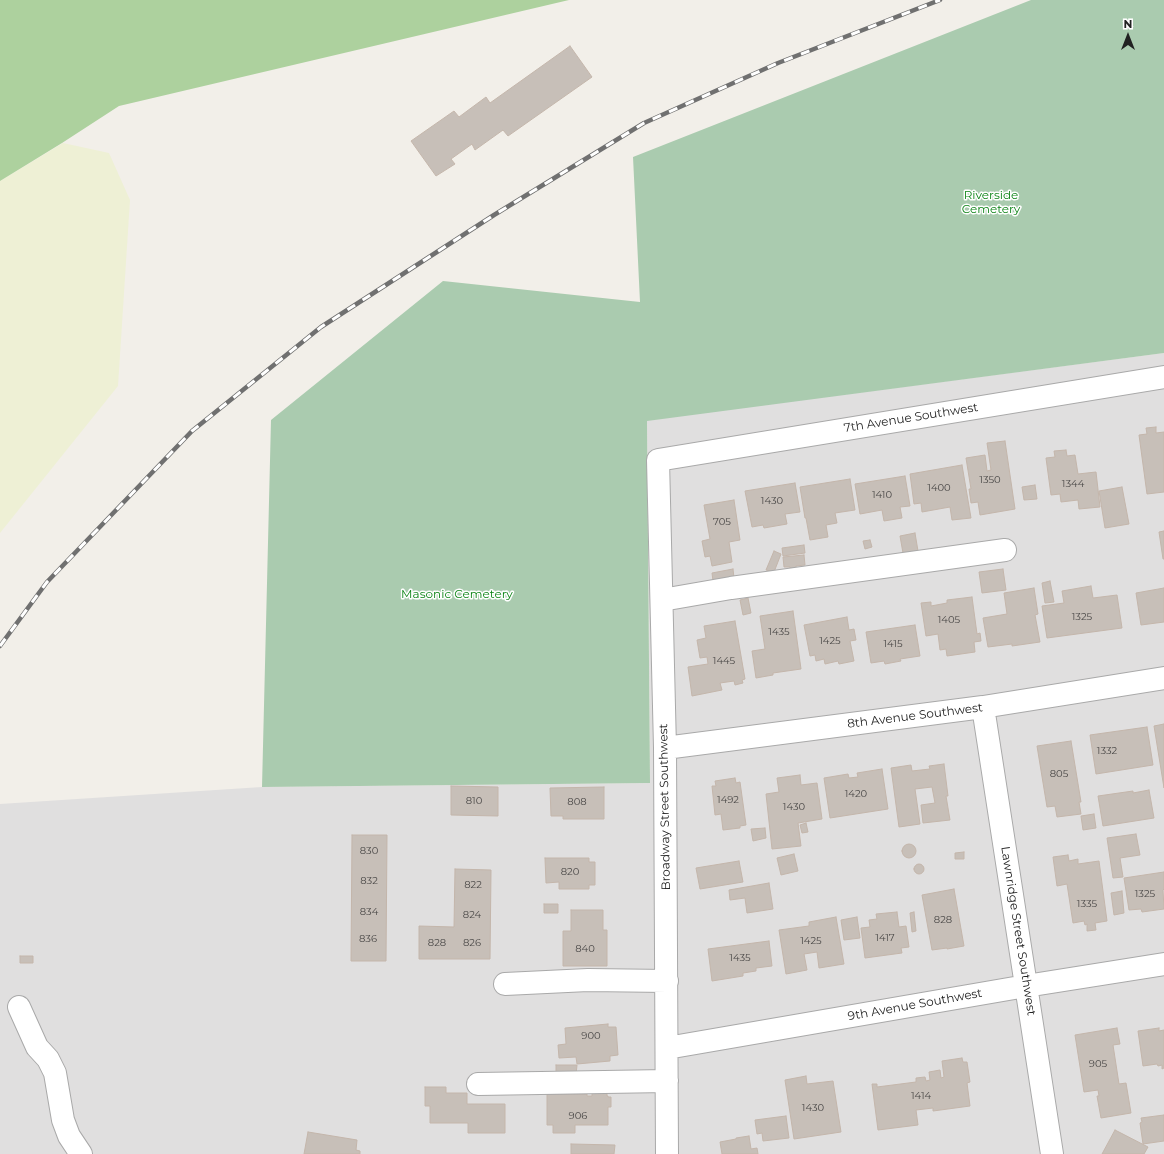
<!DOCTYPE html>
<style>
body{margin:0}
#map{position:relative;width:1164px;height:1154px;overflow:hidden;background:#f2efe9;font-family:Montserrat,sans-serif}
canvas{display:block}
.north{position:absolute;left:1108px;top:16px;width:40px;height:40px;-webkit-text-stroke:3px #fff;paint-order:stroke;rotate:0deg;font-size:11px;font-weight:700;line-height:16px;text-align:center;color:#222}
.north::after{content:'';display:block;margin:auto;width:14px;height:18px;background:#222;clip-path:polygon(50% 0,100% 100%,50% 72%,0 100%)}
</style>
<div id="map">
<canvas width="1164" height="1154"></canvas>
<div class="north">N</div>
</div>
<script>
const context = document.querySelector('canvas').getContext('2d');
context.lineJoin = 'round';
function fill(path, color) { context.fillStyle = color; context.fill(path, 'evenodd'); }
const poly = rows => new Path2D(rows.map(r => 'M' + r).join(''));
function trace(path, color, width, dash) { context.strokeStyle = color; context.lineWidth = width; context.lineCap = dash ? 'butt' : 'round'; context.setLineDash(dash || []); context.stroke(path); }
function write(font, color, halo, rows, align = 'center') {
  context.font = font + ' Montserrat,sans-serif'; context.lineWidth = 3; context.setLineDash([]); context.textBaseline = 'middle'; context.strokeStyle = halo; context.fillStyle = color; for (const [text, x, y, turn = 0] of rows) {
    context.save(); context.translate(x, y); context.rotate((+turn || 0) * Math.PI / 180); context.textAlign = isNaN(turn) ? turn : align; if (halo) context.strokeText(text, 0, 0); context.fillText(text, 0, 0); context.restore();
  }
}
fill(poly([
 [1164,353,1164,1154,0,1154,0,804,262,787,650,783,647,420]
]), '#e0dfdf');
fill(poly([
 [63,143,109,153,130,200,118,386,0,533,0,181]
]), '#eef0d5');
fill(poly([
 [0,0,569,0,119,106,62,143,0,181]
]), '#add19e');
fill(poly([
 [1031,0,1164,0,1164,353,647,421,650,783,262,787,271,420,443,281,640,302,633,157]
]), '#aacbaf');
const building = poly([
 [570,46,592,77,508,136,503,130,475,150,472,144,451,159,455,164,436,176,411,141,454,111,459,117,486,97,490,103,570,46],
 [1156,427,1156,433,1164,432,1164,492,1147,494,1139,435,1147,434,1146,428,1156,427],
 [1005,441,1015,509,980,515,978,502,971,503,969,489,971,489,966,458,985,455,987,471,991,470,987,443,1005,441],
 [1066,450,1067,456,1075,455,1078,474,1096,472,1100,507,1079,509,1078,500,1061,502,1060,494,1051,495,1046,458,1055,457,1054,451,1066,450],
 [962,465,971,518,952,520,950,507,922,512,921,503,914,504,910,474,962,465],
 [905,476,910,506,900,507,902,518,884,521,882,510,860,514,855,484,905,476],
 [850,479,855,510,835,513,837,523,826,525,828,537,810,540,806,518,805,518,800,487,850,479],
 [795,483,800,512,785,514,787,524,764,528,763,525,752,527,745,491,795,483],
 [1035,485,1037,499,1024,500,1022,487,1035,485],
 [1122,487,1129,524,1105,528,1099,491,1122,487],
 [734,500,740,540,729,542,732,562,712,566,710,556,705,557,702,541,710,539,704,505,734,500],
 [1164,531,1164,559,1163,559,1159,532,1164,531],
 [915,533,918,551,903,553,900,536,915,533],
 [870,540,872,547,865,549,863,541,870,540],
 [804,545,805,553,783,556,782,548,804,545],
 [774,551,781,554,774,572,766,570,774,551],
 [804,555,805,565,796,566,796,570,790,570,790,567,784,567,783,557,804,555],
 [733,569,734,578,713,581,712,573,733,569],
 [1003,569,1006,590,982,593,979,572,1003,569],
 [1050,581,1054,602,1045,603,1042,583,1050,581],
 [1091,586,1093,598,1117,595,1122,628,1047,638,1042,606,1064,603,1062,591,1091,586],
 [1034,588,1038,614,1035,615,1040,642,1012,646,1012,644,988,647,983,618,1007,614,1004,593,1034,588],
 [1164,588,1164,622,1141,625,1136,593,1164,588],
 [972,597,977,634,980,633,981,641,974,642,975,652,947,656,946,649,940,650,938,634,926,636,921,603,931,602,931,606,947,603,947,600,972,597],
 [748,598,751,613,743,615,740,600,748,598],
 [793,611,801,669,773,673,773,675,756,678,752,651,765,649,760,616,793,611],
 [847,617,849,630,854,629,856,640,850,641,854,661,839,664,838,661,825,664,824,659,816,661,815,655,810,656,804,625,847,617],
 [735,621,745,679,742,680,743,683,735,685,734,681,720,683,722,690,692,696,688,667,708,664,707,657,700,658,697,640,706,638,704,626,735,621],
 [915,625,920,656,900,659,901,661,885,664,884,661,871,663,866,632,915,625],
 [1164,724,1164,788,1154,726,1164,724],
 [1147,727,1153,765,1096,774,1090,735,1147,727],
 [1071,741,1081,802,1079,802,1081,814,1057,817,1055,806,1047,807,1037,746,1071,741],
 [944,764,948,796,946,796,950,820,923,823,921,805,935,803,932,787,915,789,920,824,899,827,891,768,911,765,912,771,930,769,929,766,944,764],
 [882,769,888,809,830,818,824,778,848,774,849,778,858,777,857,773,882,769],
 [800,775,801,785,817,783,822,819,798,823,801,846,772,849,766,794,779,792,777,778,800,775],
 [735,778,736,783,740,782,746,825,740,826,740,828,723,830,721,814,715,815,712,786,716,786,715,781,735,778],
 [451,786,498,787,498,816,451,815,451,786],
 [604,787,604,819,563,819,563,816,551,816,550,788,604,787],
 [1149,790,1154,818,1103,826,1098,796,1133,791,1133,793,1149,790],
 [1094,814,1096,828,1083,830,1081,816,1094,814],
 [806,823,808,832,802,833,800,825,806,823],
 [765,828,766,838,753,841,751,829,765,828],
 [1136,834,1140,855,1120,858,1123,877,1113,878,1107,838,1136,834],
 [352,835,387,835,386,961,351,961,352,835],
 '902 851a7 7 0 1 1 14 0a7 7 0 1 1-14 0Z',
 [964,852,964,859,955,859,955,853,964,852],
 [794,854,798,871,781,875,777,858,794,854],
 [1068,855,1069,861,1078,859,1078,864,1099,861,1107,921,1095,923,1096,930,1087,931,1087,924,1085,925,1084,921,1073,923,1067,884,1057,886,1053,857,1068,855],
 [545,858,589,858,589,862,595,862,595,885,589,885,589,889,559,889,559,882,546,883,545,858],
 [739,861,743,882,700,889,696,868,739,861],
 '914 869a5 5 0 1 1 10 0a5 5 0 1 1-10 0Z',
 [455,869,491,870,490,959,419,959,419,926,454,927,455,869],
 [1164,872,1164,889,1163,890,1164,909,1142,912,1141,909,1129,910,1124,878,1164,872],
 [769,883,773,909,747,913,745,898,730,900,729,890,769,883],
 [954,889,964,946,947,949,947,948,932,950,922,895,954,889],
 [1122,891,1124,913,1114,915,1111,893,1122,891],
 [544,904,558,904,558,913,544,913,544,904],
 [571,910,603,910,603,930,607,930,607,966,563,966,563,931,571,931,571,910],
 [897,912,899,927,906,926,909,947,901,948,902,953,865,958,861,928,870,927,869,920,877,919,876,914,897,912],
 [914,912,916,931,912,932,910,913,914,912],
 [836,917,844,964,819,968,817,952,804,954,807,970,786,974,779,930,809,926,809,922,836,917],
 [857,917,860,938,844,940,841,920,857,917],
 [769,941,772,966,756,968,756,971,743,973,743,976,712,981,708,949,769,941],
 [20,956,33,956,33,963,20,963,20,956],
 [608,1024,608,1027,616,1027,618,1055,610,1056,610,1061,577,1064,576,1057,559,1058,558,1045,566,1044,565,1028,608,1024],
 [1117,1028,1120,1044,1113,1045,1119,1084,1126,1083,1131,1113,1101,1118,1097,1096,1099,1096,1098,1090,1084,1092,1075,1035,1117,1028],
 [1159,1028,1159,1031,1164,1030,1164,1068,1162,1069,1162,1065,1158,1066,1157,1064,1143,1066,1138,1031,1159,1028],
 [962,1058,963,1062,967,1062,970,1082,967,1083,970,1106,933,1111,933,1108,916,1110,918,1125,878,1130,872,1084,877,1084,877,1087,916,1082,916,1078,925,1077,926,1081,930,1080,929,1072,940,1070,941,1078,944,1077,942,1061,962,1058],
 [556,1065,577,1065,576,1075,556,1075,556,1065],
 [806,1076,807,1084,833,1081,841,1132,794,1139,785,1080,806,1076],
 [425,1087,446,1087,446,1093,467,1093,467,1104,505,1104,505,1133,468,1133,468,1123,430,1123,430,1106,425,1106,425,1087],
 [592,1087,607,1087,607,1096,608,1096,608,1097,611,1097,611,1107,608,1107,608,1125,575,1125,575,1133,553,1133,553,1125,547,1125,547,1094,587,1094,587,1096,592,1096,592,1087],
 [1164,1115,1164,1141,1143,1144,1140,1123,1142,1122,1141,1118,1164,1115],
 [786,1116,789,1138,763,1141,762,1133,757,1134,755,1120,786,1116],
 [1115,1130,1148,1147,1144,1154,1102,1154,1115,1130],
 [308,1132,357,1140,356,1150,360,1151,360,1154,304,1154,308,1132],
 [749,1136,751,1149,757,1148,758,1154,722,1154,720,1142,736,1139,736,1138,749,1136],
 [571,1144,615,1145,614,1154,571,1154,571,1144]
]);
fill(building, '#c7bfb8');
trace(building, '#c4b6ab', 1);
const minor = poly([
 [662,600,731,588,1005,550],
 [983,707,1052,1154],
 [665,748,983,707,1164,678],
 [505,984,588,980,667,981],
 [19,1007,37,1047,48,1059,55,1073,63,1120,69,1136,81,1154],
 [667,1048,1026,986,1164,964],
 [478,1084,667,1081],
 [667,1154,665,748,658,460,1164,377]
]);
trace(minor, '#a9a9a9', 24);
trace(minor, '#fff', 22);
const rail = poly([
 [0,646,47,582,192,431,321,327,494,215,644,123,778,63,940,0]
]);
trace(rail, '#707070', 4.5);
trace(rail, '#fff', 3, [9]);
write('10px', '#4b4948', null, [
 ["1350",990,480],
 ["1344",1073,484],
 ["1400",939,488],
 ["1410",882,495],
 ["1430",772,501],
 ["705",722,522],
 ["1325",1082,617],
 ["1405",949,620],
 ["1435",779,632],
 ["1425",830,641],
 ["1415",893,644],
 ["1445",724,661],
 ["1332",1107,751],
 ["805",1059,774],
 ["1420",856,794],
 ["1492",728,800],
 ["810",474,801],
 ["808",577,802],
 ["1430",794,807],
 ["830",369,851],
 ["820",570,872],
 ["832",369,881],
 ["822",473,885],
 ["1325",1145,894],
 ["1335",1087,904],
 ["834",369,912],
 ["824",472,915],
 ["828",943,920],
 ["1417",885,938],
 ["836",368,939],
 ["1425",811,941],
 ["828",437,943],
 ["826",472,943],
 ["840",585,949],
 ["1435",740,958],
 ["900",591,1036],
 ["905",1098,1064],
 ["1414",921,1096],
 ["1430",813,1108],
 ["906",578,1116]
]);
write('12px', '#0c8416', '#fff', [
 ["Riverside",991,195],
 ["Cemetery",991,209],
 ["Masonic Cemetery",457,594]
]);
write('12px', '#222', '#fff', [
 ["7th Avenue Southwest",911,418,-9],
 ["8th Avenue Southwest",915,716,-7],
 ["Broadway Street Southwest",665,807,-91],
 ["Lawnridge Street Southwest",1018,931,81],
 ["9th Avenue Southwest",915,1005,-10]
]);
</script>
